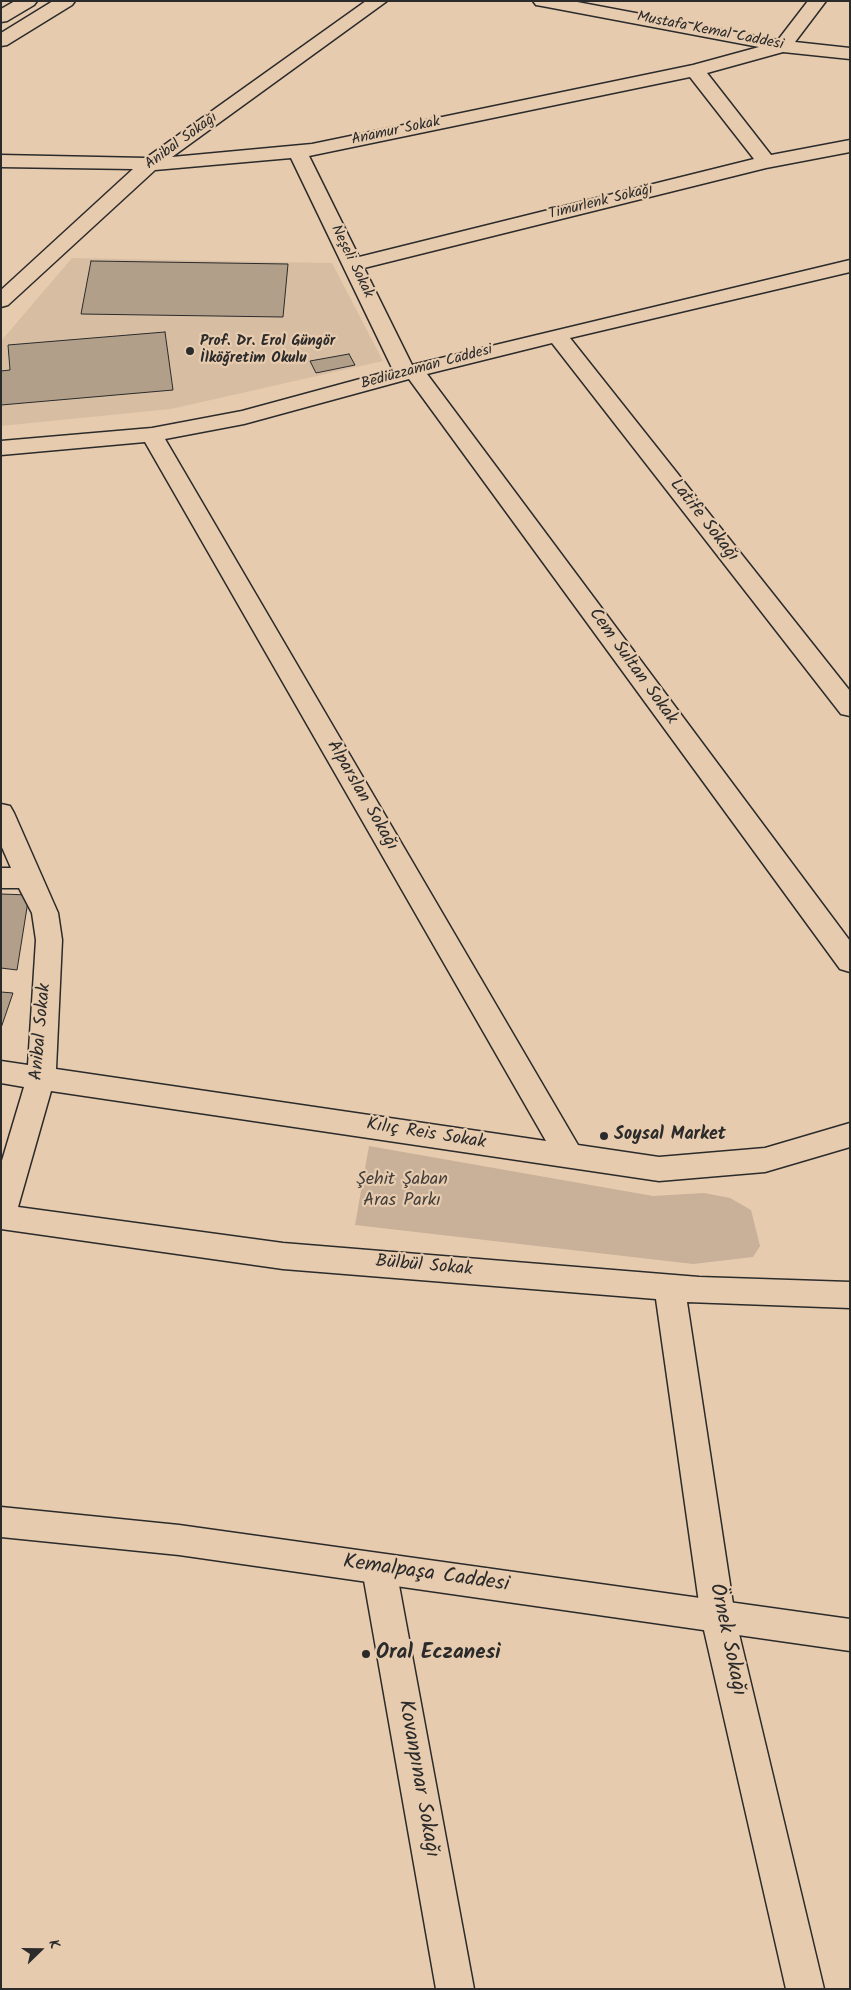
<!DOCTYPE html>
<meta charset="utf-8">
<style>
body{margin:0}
#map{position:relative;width:851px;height:1990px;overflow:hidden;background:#e7cbae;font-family:Kalam,sans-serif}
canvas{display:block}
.frame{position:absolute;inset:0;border:2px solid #2b2b2b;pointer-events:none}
.north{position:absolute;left:15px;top:1925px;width:50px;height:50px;-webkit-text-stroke:4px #e7cbae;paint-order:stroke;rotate:68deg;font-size:14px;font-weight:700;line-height:20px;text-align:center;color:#2b2b2b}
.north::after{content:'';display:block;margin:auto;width:18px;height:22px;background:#2b2b2b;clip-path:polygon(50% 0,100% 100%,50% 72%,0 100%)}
</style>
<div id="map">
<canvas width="851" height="1990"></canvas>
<div class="frame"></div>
<div class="north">K</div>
</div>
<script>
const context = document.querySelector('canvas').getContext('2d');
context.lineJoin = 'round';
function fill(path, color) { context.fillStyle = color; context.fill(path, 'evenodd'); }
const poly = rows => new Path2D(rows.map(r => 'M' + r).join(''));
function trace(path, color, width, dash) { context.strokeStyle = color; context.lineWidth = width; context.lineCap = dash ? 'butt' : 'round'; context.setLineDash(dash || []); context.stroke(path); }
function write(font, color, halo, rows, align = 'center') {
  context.font = font + ' Kalam,sans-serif'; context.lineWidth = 4.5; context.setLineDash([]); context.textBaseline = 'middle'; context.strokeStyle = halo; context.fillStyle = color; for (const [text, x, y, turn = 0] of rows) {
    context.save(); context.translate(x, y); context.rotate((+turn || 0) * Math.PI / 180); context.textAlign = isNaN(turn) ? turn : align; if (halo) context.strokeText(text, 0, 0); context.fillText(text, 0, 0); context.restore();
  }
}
fill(poly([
 [72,258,332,263,383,361,171,409,1,426,1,341]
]), '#d7bea3');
fill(poly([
 [369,1146,653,1196,704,1193,730,1198,751,1210,760,1246,753,1257,693,1264,355,1225]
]), '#c8b099');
const building = poly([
 [91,261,288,264,283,317,81,314,91,261],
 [165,332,173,390,1,405,1,371,10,370,8,345,165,332],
 [349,354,355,365,316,373,310,361,349,354],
 [1,894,29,895,17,970,1,968,1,894],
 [1,992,13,993,1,1028,1,992]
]);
fill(building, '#b29f8a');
trace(building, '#2b2b2b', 1);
const street = poly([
 [366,1,387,1,172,157,312,144,693,65,759,47,542,6,536,5,533,1,572,1,778,40,808,1,826,1,795,42,850,48,850,59,783,52,707,73,771,155,850,140,850,152,766,168,364,268,412,365,850,260,850,272,570,338,850,691,850,716,841,714,552,343,427,374,850,941,850,972,840,969,409,379,244,424,165,439,578,1145,659,1157,765,1148,850,1123,850,1147,765,1172,659,1181,51,1091,18,1207,283,1243,699,1277,850,1282,850,1308,687,1302,735,1617,824,1989,786,1989,701,1617,656,1299,283,1269,1,1229,1,1164,24,1087,1,1083,1,1061,28,1065,36,940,32,913,19,888,1,888,1,868,11,868,1,845,1,804,10,806,14,813,58,913,62,940,56,1069,546,1141,145,442,1,455,1,441,152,428,242,411,393,370,291,158,155,170,8,305,1,307,1,290,133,169,1,167,1,155,146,158,366,1],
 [690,77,754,159,359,257,309,156,690,77],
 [379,1554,391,1558,396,1569,474,1989,436,1989,362,1569,367,1558,379,1554]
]);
const secondary = poly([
 [1,1507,179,1525,850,1619,850,1651,179,1555,1,1537,1,1507]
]);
const primary = poly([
 [15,1,37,1,34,5,7,21,1,22,1,9,15,1],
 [53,1,75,1,72,5,7,45,1,46,1,33,53,1]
]);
trace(street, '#2b2b2b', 3);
trace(secondary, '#2b2b2b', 3);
trace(primary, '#2b2b2b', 3);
fill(street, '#e7cbae');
fill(secondary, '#e7cbae');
fill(primary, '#e7cbae');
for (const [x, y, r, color] of [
 [190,351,5,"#2b2b2b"],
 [604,1136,5,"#2b2b2b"],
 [366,1654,5,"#2b2b2b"]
]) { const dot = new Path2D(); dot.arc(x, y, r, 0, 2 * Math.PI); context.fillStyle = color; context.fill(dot); trace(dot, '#e7cbae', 2); }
write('15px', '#2b2b2b', '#e7cbae', [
 ["Mustafa Kemal Caddesi",710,32,11],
 ["Anamur Sokak",396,132,-12],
 ["Anibal Sokağı",182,142,-36],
 ["Timurlenk Sokağı",601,203,-14],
 ["Neşeli Sokak",351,262,64],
 ["Bediüzzaman Caddesi",427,368,-15]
]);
write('bold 15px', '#2b2b2b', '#e7cbae', [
 ["Prof. Dr. Erol Güngör",200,342],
 ["İlköğretim Okulu",200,359]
], 'left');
write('18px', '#2b2b2b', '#e7cbae', [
 ["Latife Sokağı",703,521,52],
 ["Cem Sultan Sokak",632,667,54],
 ["Alparslan Sokağı",361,796,60],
 ["Anibal Sokak",42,1032,-85],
 ["Kılıç Reis Sokak",426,1135,9],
 ["Bülbül Sokak",424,1267,5]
]);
write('bold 18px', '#2b2b2b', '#e7cbae', [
 ["Soysal Market",614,1136]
], 'left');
write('18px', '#433f3c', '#e7cbae', [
 ["Şehit Şaban",402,1181],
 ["Aras Parkı",402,1202]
]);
write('21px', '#2b2b2b', '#e7cbae', [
 ["Kemalpaşa Caddesi",426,1575,8],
 ["Örnek Sokağı",726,1640,78],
 ["Kovanpınar Sokağı",417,1779,80]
]);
write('bold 21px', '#2b2b2b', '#e7cbae', [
 ["Oral Eczanesi",376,1654]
], 'left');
</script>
